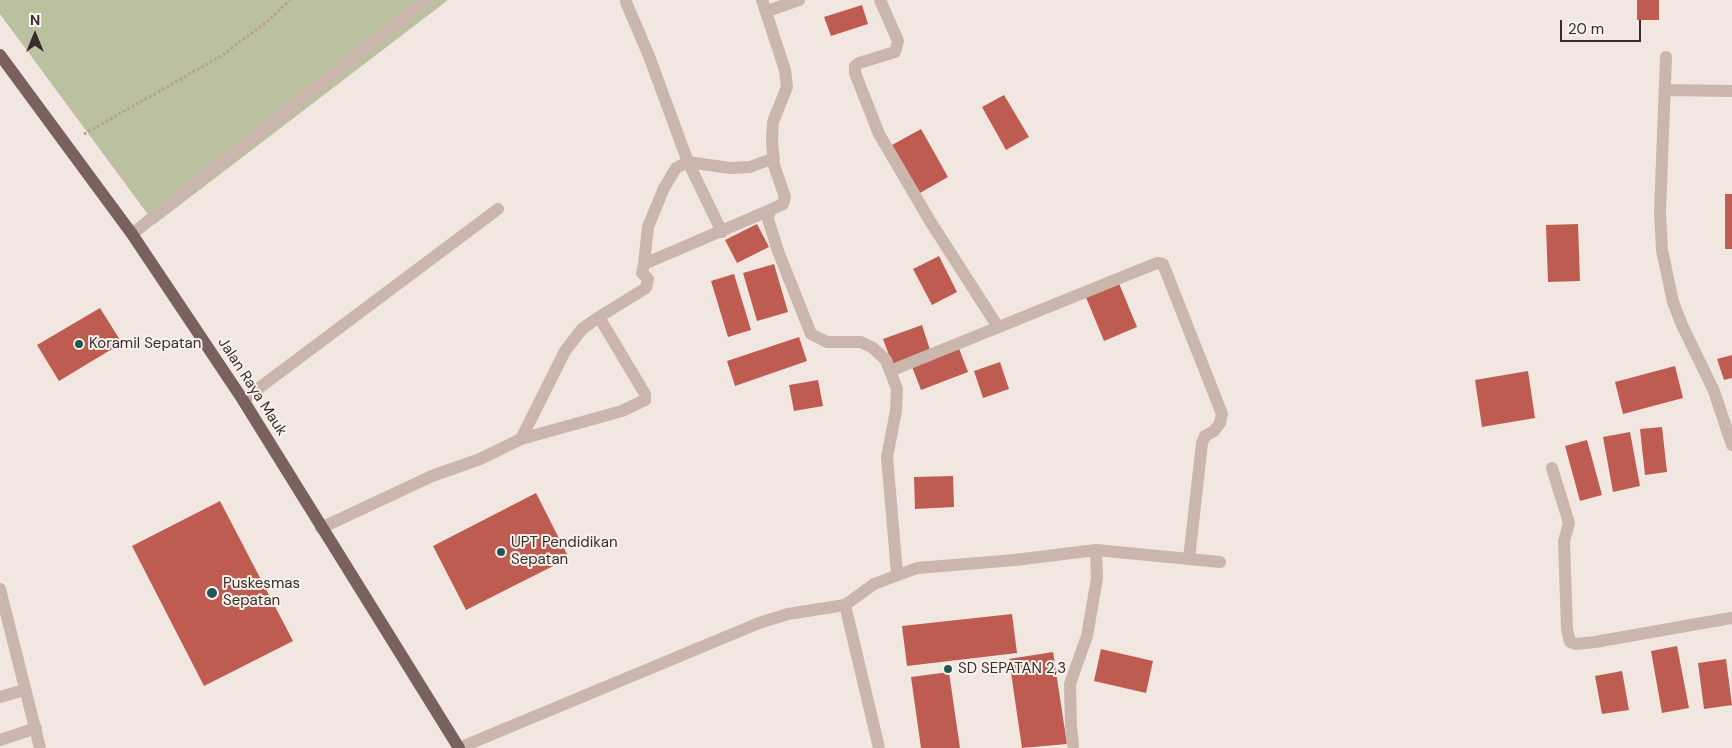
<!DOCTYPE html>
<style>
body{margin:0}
#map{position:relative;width:1732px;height:748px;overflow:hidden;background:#f2e7e0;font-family:"DM Sans",sans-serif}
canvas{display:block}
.north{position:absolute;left:10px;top:10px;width:50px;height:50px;-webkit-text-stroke:4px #f9f2ec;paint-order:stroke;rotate:0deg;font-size:14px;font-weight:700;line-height:20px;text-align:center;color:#382d2b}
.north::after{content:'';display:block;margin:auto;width:18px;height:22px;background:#382d2b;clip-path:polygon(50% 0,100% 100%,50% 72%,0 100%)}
.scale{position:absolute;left:1560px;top:20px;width:81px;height:22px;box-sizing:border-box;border:2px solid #382d2b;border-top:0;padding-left:6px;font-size:15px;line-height:18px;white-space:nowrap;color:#382d2b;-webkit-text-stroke:4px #f9f2ec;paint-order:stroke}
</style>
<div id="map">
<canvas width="1732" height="748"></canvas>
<div class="north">N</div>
<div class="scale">20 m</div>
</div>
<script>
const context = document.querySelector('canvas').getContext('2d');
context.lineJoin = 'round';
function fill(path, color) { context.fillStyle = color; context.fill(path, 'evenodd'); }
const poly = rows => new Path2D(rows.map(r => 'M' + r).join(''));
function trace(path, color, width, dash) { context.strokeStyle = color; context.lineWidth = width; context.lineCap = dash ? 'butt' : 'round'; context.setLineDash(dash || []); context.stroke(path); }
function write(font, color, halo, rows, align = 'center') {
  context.font = font + ' "DM Sans",sans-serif'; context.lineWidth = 4; context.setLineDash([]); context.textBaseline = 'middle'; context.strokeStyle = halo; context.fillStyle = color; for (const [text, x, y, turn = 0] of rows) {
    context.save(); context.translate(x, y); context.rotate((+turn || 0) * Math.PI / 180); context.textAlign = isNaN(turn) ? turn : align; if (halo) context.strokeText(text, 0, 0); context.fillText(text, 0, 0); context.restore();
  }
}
fill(poly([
 [0,0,448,0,155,224,0,14]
]), '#bac0a0');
fill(poly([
 [1637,0,1659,0,1659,20,1637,20],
 [862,5,868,24,831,36,824,17],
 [1004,95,1029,137,1006,150,982,107],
 [921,129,948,177,920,193,892,145],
 [1725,194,1732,194,1732,249,1725,249],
 [757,224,769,247,737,263,725,240],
 [1578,224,1580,281,1548,282,1546,225],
 [939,256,957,292,932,305,913,269],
 [774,264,788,312,757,321,743,273],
 [734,274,751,330,728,337,711,281],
 [1118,281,1137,327,1104,341,1085,295],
 [100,308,122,343,59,381,37,345],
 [922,325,931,353,893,366,883,339],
 [799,337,807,361,735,386,727,361],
 [958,346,968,372,921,390,911,364],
 [1732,355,1732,378,1724,380,1717,359],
 [1000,362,1009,389,983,398,974,371],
 [1675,366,1683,398,1623,414,1615,382],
 [1528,371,1535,418,1482,427,1475,380],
 [818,380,823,406,794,411,789,385],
 [1662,427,1667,472,1645,475,1640,429],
 [1630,432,1640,486,1613,492,1603,437],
 [1587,440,1602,495,1580,501,1565,446],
 [953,476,954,507,915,509,914,477],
 [536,493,569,558,466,610,433,546],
 [220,501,293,641,204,686,132,546],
 [1012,614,1017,653,907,666,902,626],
 [1677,646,1689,708,1662,713,1651,651],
 [1101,649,1153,661,1146,693,1094,681],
 [1053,652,1067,744,1022,748,1009,659],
 [1726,659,1732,705,1704,709,1698,663],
 [1622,671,1629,710,1602,714,1595,676],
 [949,672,960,748,921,748,911,677]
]), '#bf5c51');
trace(poly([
 [84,134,221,56,268,21,290,0]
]), '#b59f96', 3, [2.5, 2.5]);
trace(poly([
 [762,0,785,70,787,87,773,122,772,140,774,165,785,197,783,204,770,210,768,219,778,251,811,334,827,342,861,342,873,348,886,360,897,389,896,411,887,457,897,573],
 [880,0,898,41,895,52,859,63,855,66,855,73,879,134,930,221,998,327],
 [626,2,649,56,688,162,722,232],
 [767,11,799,0],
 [1666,57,1660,212,1662,250,1673,302,1682,325,1714,391,1732,445],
 [1665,90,1732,91],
 [132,234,426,0],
 [644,264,648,227,664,188,676,168,688,162,730,168,750,167,774,158],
 [890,371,1157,263,1163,264,1222,414,1220,423,1214,431,1205,436,1202,443,1189,559],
 [243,400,498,209],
 [521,439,565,351,582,329,599,317],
 [1552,468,1569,523,1564,541,1567,629,1570,642,1576,644,1595,642,1731,618],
 [321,528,432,476,480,459,521,439,622,411,645,400,645,394,599,317,646,288,648,279,642,273,644,264,770,210],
 [0,589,40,748],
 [845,605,879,748],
 [0,697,24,690],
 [0,740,36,728],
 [1073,745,1071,727,1070,684,1087,636,1097,578,1096,550],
 [459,748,759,623,788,614,845,605,874,584,917,568,1015,560,1096,550,1220,562]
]), '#cab6ac', 12);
trace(poly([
 [0,55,132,234,243,400,459,748]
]), '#79625d', 12);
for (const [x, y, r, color] of [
 [79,344,5,"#225854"],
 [501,552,5,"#225854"],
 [212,593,6,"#225854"],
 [948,669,5,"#225854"]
]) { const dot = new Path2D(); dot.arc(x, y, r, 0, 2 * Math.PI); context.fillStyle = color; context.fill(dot); trace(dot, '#f9f2ec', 2); }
write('15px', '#382d2b', '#f9f2ec', [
 ["Koramil Sepatan",89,344],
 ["UPT Pendidikan",511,543],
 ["Sepatan",511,560],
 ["Puskesmas",223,584],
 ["Sepatan",223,601],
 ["SD SEPATAN 2,3",958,669]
], 'left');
write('15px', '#382d2b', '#f9f2ec', [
 ["Jalan Raya Mauk",252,387,57]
]);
</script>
